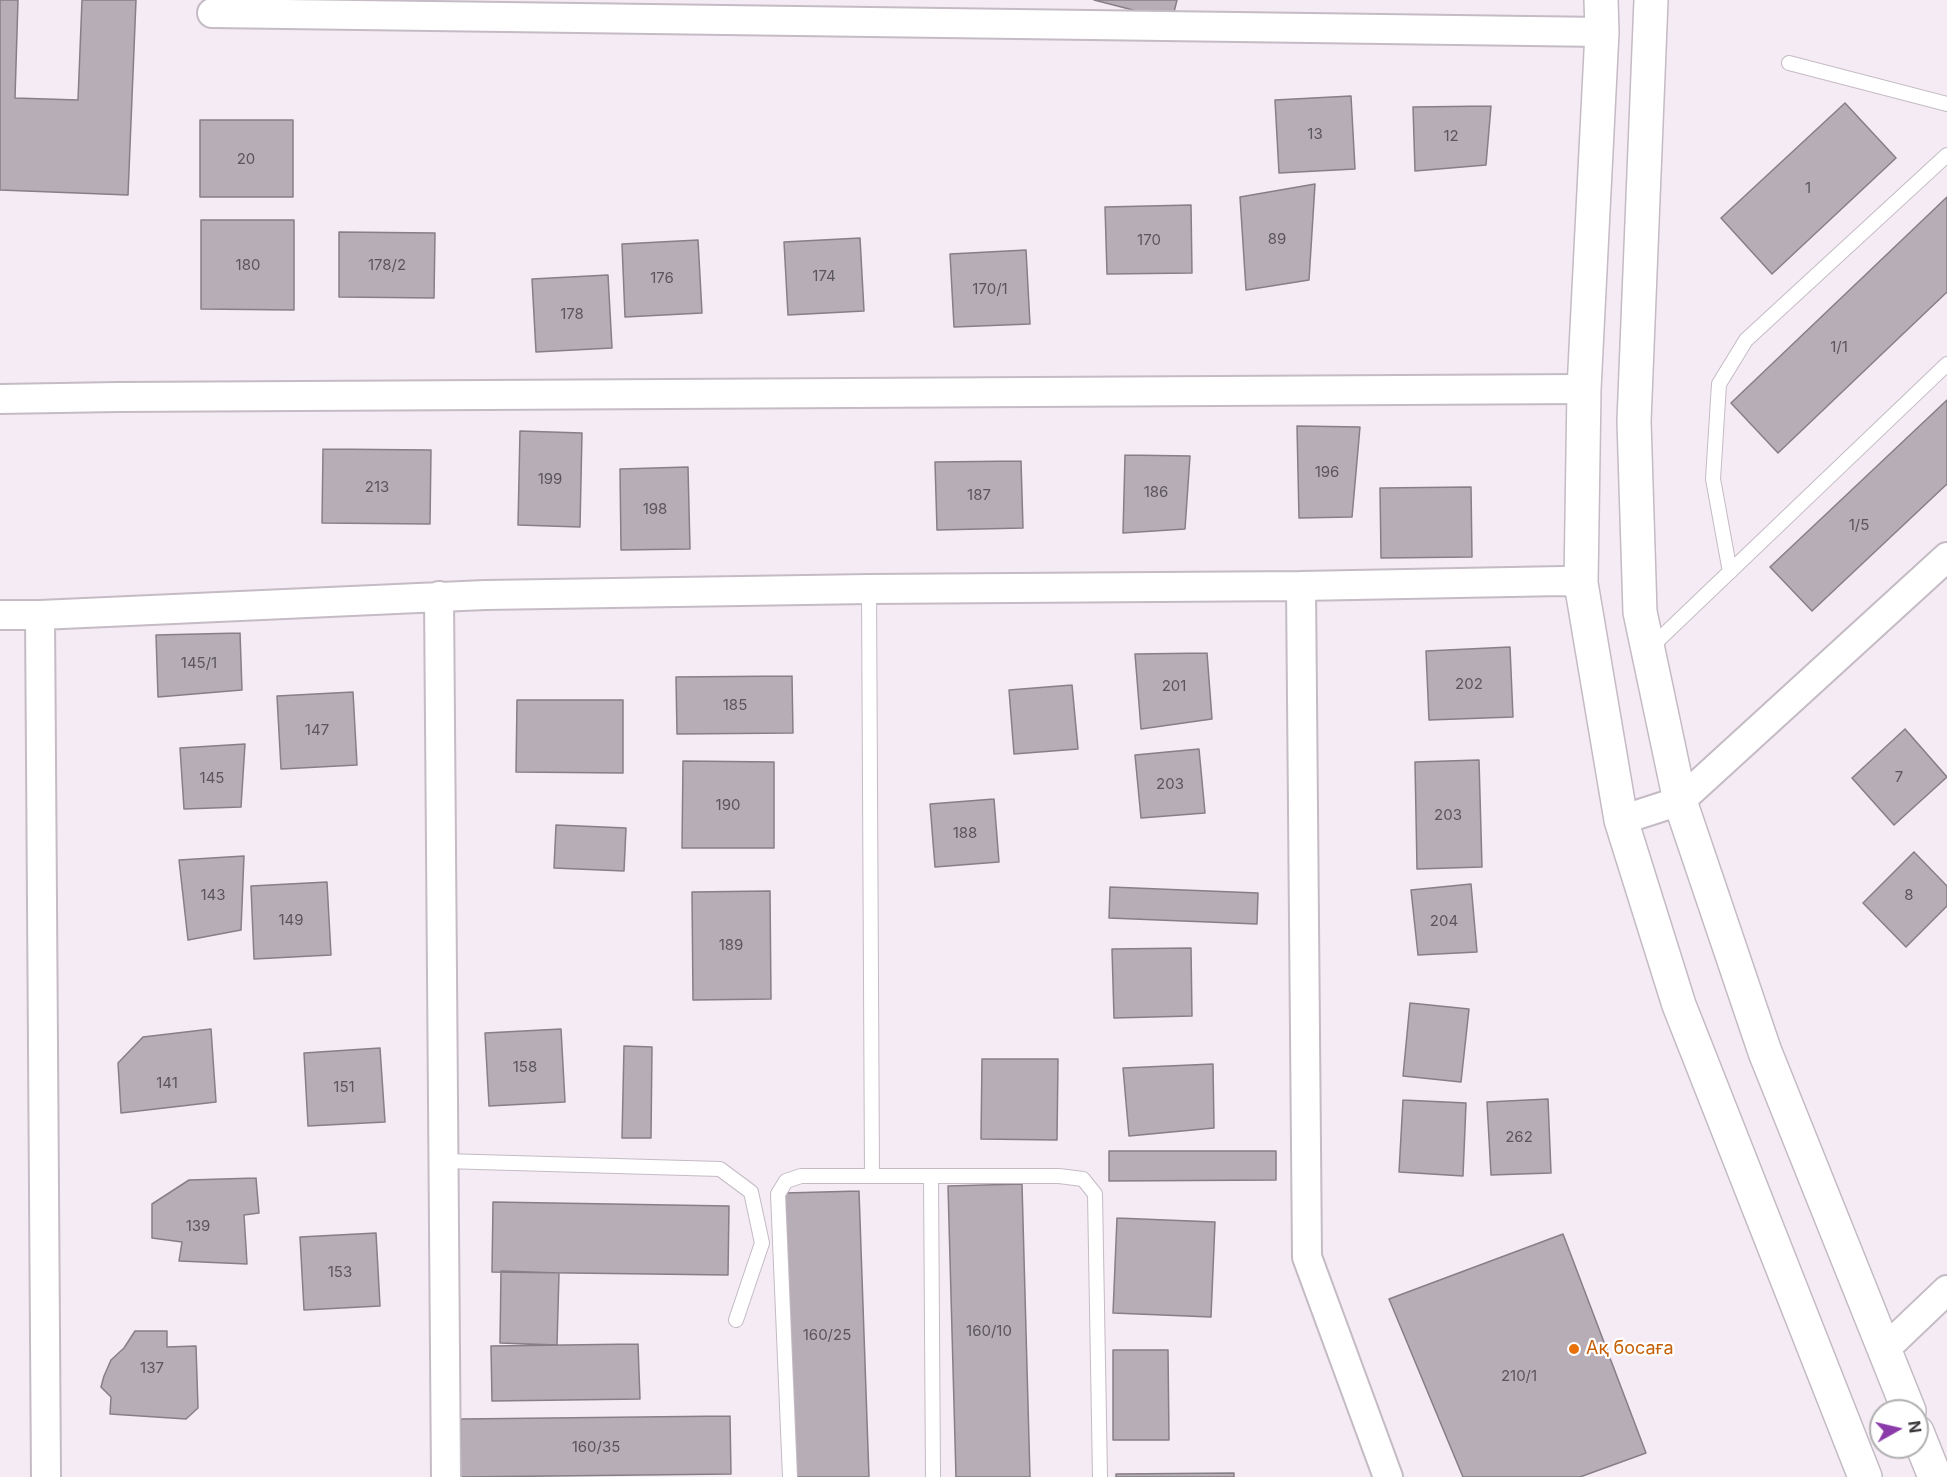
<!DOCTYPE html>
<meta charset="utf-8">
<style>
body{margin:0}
#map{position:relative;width:1947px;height:1477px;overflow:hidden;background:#f4ebf4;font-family:Inter,sans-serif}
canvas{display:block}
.north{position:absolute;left:1869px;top:1399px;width:60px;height:60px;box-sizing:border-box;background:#fff;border:2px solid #b1b0b1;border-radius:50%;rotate:82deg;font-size:16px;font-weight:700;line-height:24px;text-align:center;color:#3c393d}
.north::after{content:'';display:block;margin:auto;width:21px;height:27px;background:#8b3aa9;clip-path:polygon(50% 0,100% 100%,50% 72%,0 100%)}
</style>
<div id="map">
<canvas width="1947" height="1477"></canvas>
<div class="north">N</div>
</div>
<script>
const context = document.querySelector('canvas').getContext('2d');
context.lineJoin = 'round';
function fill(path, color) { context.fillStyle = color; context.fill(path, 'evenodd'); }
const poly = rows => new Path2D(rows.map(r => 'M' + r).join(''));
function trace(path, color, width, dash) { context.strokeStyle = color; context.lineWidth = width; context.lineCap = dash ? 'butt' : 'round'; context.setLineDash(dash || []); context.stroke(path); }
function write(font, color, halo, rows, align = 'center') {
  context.font = font + ' Inter,sans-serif'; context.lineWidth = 4.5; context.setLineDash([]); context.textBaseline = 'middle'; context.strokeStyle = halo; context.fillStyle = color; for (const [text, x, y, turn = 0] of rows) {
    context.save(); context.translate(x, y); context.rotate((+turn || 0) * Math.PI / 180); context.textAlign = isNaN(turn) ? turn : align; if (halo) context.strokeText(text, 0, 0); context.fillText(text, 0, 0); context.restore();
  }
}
const building = poly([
 [0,0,18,0,15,98,78,100,82,0,136,0,128,195,0,190,0,0],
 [1094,0,1177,0,1172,20,1094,0],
 [1351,96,1355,169,1279,173,1275,100,1351,96],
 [1845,103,1896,158,1772,274,1721,218,1845,103],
 [1491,106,1486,165,1415,171,1413,107,1491,106],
 [200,120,293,120,293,197,200,197,200,120],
 [1315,184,1309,280,1246,290,1240,197,1315,184],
 [1947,197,1947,292,1778,453,1731,403,1947,197],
 [1191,205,1192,273,1107,274,1105,207,1191,205],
 [201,220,294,220,294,310,201,309,201,220],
 [339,232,435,233,434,298,339,297,339,232],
 [860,238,864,311,788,315,784,242,860,238],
 [698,240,702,313,625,317,622,244,698,240],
 [1026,250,1030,324,954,327,950,254,1026,250],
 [608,275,612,348,536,352,532,279,608,275],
 [1947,400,1947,484,1812,611,1770,567,1947,400],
 [1297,426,1360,427,1352,517,1299,518,1297,426],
 [520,431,582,433,580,527,518,525,520,431],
 [323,449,431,450,430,524,322,523,323,449],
 [1125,455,1190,456,1185,529,1123,533,1125,455],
 [1021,461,1023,528,937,530,935,462,1021,461],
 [688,467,690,549,621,550,620,469,688,467],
 [1471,487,1472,557,1381,558,1380,488,1471,487],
 [240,633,242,690,158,697,156,635,240,633],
 [1510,647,1513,717,1429,720,1426,651,1510,647],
 [1207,653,1212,719,1141,729,1135,654,1207,653],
 [792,676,793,733,677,734,676,677,792,676],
 [1072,685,1078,749,1014,754,1009,690,1072,685],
 [353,692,357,765,281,769,277,696,353,692],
 [517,700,623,700,623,773,516,772,517,700],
 [1905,729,1947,777,1894,825,1852,778,1905,729],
 [245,744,241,807,184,809,180,748,245,744],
 [1199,749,1205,813,1141,818,1135,755,1199,749],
 [1479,760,1482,867,1417,869,1415,762,1479,760],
 [683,761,774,762,774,848,682,848,683,761],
 [994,799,999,862,935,867,930,804,994,799],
 [556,825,626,828,624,871,554,868,556,825],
 [1914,852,1947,886,1947,906,1906,947,1863,903,1914,852],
 [244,856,241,930,188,940,179,860,244,856],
 [327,882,331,955,254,959,251,886,327,882],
 [1471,884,1477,952,1418,955,1411,890,1471,884],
 [1110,887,1258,893,1257,924,1109,918,1110,887],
 [770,891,771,999,693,1000,692,892,770,891],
 [1191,948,1192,1016,1114,1018,1112,949,1191,948],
 [1410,1003,1469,1009,1461,1082,1403,1076,1410,1003],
 [211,1029,216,1102,121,1113,118,1063,143,1037,211,1029],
 [561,1029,565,1102,489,1106,485,1033,561,1029],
 [624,1046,652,1047,651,1138,622,1138,624,1046],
 [380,1048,385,1122,308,1126,304,1053,380,1048],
 [982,1059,1058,1059,1057,1140,981,1139,982,1059],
 [1213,1064,1214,1128,1129,1136,1123,1068,1213,1064],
 [1548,1099,1551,1173,1491,1175,1487,1102,1548,1099],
 [1403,1100,1466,1103,1463,1176,1399,1172,1403,1100],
 [1109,1151,1276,1151,1276,1180,1109,1181,1109,1151],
 [256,1178,259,1213,244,1215,247,1264,179,1261,182,1242,152,1238,152,1204,189,1180,256,1178],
 [1022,1184,1030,1477,956,1477,948,1186,1022,1184],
 [859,1191,869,1477,795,1477,785,1193,859,1191],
 [493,1202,729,1206,728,1275,492,1272,493,1202],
 [1117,1218,1215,1222,1211,1317,1113,1313,1117,1218],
 [376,1233,380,1306,304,1310,300,1237,376,1233],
 [1563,1234,1646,1453,1580,1477,1463,1477,1389,1299,1563,1234],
 [501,1271,559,1273,557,1345,500,1343,501,1271],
 [135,1331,167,1331,167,1347,196,1346,198,1408,186,1419,110,1414,111,1397,101,1387,104,1376,111,1360,124,1348,135,1331],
 [638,1344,640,1399,492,1401,491,1346,638,1344],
 [1113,1350,1168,1350,1169,1440,1113,1440,1113,1350],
 [730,1416,731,1474,461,1477,461,1419,730,1416],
 [1234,1473,1234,1477,1116,1477,1116,1474,1234,1473]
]);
fill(building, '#b6adb6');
trace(building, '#877f88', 1.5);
const service = poly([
 [1789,63,1947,104],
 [1730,572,1713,479,1719,384,1746,340,1947,155],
 [869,589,872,1176],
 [1649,649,1947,364],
 [444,1161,720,1169,751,1192,762,1243,736,1320],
 [931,1176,933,1477],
 [790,1477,778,1194,786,1181,801,1176,1059,1176,1083,1179,1095,1194,1100,1477]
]);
const minor = poly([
 [212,13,1602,32],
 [0,399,118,397,1584,389],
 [1301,586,1563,581,1581,583],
 [439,596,446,1477],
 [0,615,40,615,46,1477],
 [40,615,485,595,869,589,1301,586,1307,1257,1388,1477],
 [1621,820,1680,801,1947,557],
 [1884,1350,1947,1290]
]);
const secondary = poly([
 [1601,0,1602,32,1584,389,1581,583,1621,820,1679,1005,1865,1477],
 [1651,0,1634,421,1640,612,1680,801,1765,1052,1909,1411],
 [1917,1432,1935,1477]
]);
trace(service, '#c4bbc4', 16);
trace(minor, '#c4bbc4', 32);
trace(secondary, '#c4bbc4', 36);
trace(service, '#fff', 14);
trace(minor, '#fff', 28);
trace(secondary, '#fff', 33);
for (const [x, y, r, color] of [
 [1574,1349,6,"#e8710a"]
]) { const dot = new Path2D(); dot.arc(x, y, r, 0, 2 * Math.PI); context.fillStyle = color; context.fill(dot); trace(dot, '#fff', 2); }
write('15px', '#5a565b', null, [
 ["13",1315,134],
 ["12",1451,136],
 ["20",246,159],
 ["1",1808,188],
 ["89",1277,239],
 ["170",1149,240],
 ["180",248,265],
 ["178/2",387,265],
 ["174",824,276],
 ["176",662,278],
 ["170/1",990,289],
 ["178",572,314],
 ["1/1",1839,347],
 ["196",1327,472],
 ["199",550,479],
 ["213",377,487],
 ["186",1156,492],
 ["187",979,495],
 ["198",655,509],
 ["1/5",1859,525],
 ["145/1",199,663],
 ["202",1469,684],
 ["201",1174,686],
 ["185",735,705],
 ["147",317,730],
 ["7",1899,777],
 ["145",212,778],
 ["203",1170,784],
 ["190",728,805],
 ["203",1448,815],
 ["188",965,833],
 ["143",213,895],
 ["8",1909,895],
 ["149",291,920],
 ["204",1444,921],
 ["189",731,945],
 ["158",525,1067],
 ["141",167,1083],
 ["151",344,1087],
 ["262",1519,1137],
 ["139",198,1226],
 ["153",340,1272],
 ["160/10",989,1331],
 ["160/25",827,1335],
 ["137",152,1368],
 ["210/1",1519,1376],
 ["160/35",596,1447]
]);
write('18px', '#c56008', '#fff', [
 ["Ақ босаға",1586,1349]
], 'left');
</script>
